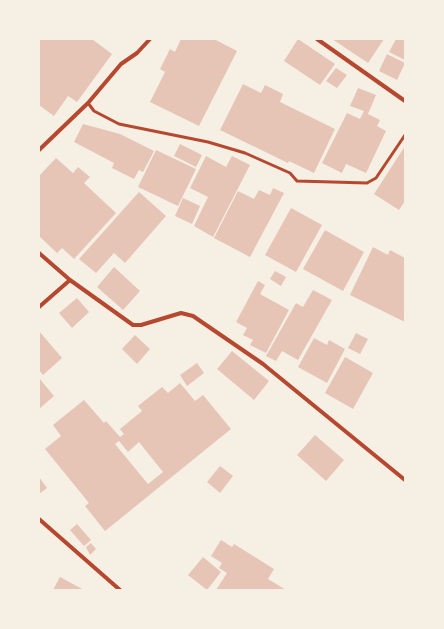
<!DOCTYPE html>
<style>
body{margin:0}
#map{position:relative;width:444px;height:629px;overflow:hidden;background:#f6efe4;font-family:"Roboto Condensed",sans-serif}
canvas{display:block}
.frame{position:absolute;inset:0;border:40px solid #f6efe4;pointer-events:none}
</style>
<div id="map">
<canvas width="444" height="629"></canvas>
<div class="frame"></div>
</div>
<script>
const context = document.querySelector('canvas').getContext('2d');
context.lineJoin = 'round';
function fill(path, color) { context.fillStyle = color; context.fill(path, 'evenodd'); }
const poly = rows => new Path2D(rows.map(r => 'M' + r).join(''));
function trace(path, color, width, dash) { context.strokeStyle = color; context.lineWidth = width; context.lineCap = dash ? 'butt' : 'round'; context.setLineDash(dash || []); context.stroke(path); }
fill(poly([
 [39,39,92,39,112,54,77,102,68,96,54,116,39,105],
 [181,39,214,39,237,51,199,126,150,102,165,72,160,69,170,49,175,52],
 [298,39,335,64,320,85,284,61],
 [332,39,384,39,368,63],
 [396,39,405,39,405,60,389,52],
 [387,54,405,63,397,80,379,71],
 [336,68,347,75,337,88,326,81],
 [243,84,261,93,265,85,283,94,280,102,335,129,314,173,289,161,288,163,220,130],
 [358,88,376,95,368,114,380,120,377,126,386,131,366,173,346,164,342,173,322,163,347,113,360,119,364,111,350,106],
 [83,124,120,134,154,151,143,172,139,170,134,179,112,168,114,163,74,142],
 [180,144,202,155,196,167,174,156],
 [405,146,405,201,399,210,374,194],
 [156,150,196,169,178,206,138,187],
 [206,156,226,167,232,156,250,165,213,237,194,226,208,197,190,188],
 [56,158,73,173,78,167,90,177,84,183,116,213,74,259,62,248,57,253,39,236,39,176],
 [273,188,284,193,250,257,214,238,238,191,254,199,259,190,270,195],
 [139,192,166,216,125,263,114,253,96,273,79,259],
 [183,198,200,206,192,224,175,216],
 [291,208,322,225,296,272,265,255],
 [325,230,364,252,343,291,303,269],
 [373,247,388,255,390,250,405,258,405,322,350,295],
 [114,267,140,291,123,310,97,287],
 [275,271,286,277,281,286,270,279],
 [258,281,265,285,260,294,289,310,266,353,250,345,253,340,243,335,247,328,236,322],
 [313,290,332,300,298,360,282,351,276,361,266,356,296,303,303,307],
 [77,298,89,312,72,328,59,313],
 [39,331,62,358,43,375,39,370],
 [356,333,368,339,360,354,348,348],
 [135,335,150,349,137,364,122,349],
 [314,338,327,345,329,340,345,349,327,383,298,367],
 [232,351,269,381,254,400,217,369],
 [345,357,373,373,353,409,325,393],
 [197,363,204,373,187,386,180,375],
 [39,378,54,396,39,409],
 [180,383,195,401,203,395,231,429,105,531,85,506,89,503,45,449,61,436,53,425,84,400,104,423,106,421,120,437,124,434,120,429,142,411,138,406,162,387,168,393],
 [119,441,128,452,139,442,163,472,148,484,115,444],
 [315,435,344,460,326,481,297,455],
 [220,466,233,476,220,493,207,482],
 [39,477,47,488,39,494],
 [77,524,91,540,84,546,70,530],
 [221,540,232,547,234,544,274,569,268,579,286,590,216,590,227,573,219,568,222,563,211,556],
 [91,543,96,549,90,555,86,547],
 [203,557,221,572,207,590,188,575],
 [60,577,84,590,53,590]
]), '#e6c5b7');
trace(poly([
 [88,103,94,111,119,124,208,142,245,153,290,173,297,181,367,183,376,178,405,135]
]), '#b5482f', 3);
trace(poly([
 [317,39,405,101],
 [39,150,88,103,121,64,137,53,150,39],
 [39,253,70,280,133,325,141,325,181,313,193,316,263,364,405,480],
 [39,307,70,280],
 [39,519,120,590]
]), '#b5482f', 4);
</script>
